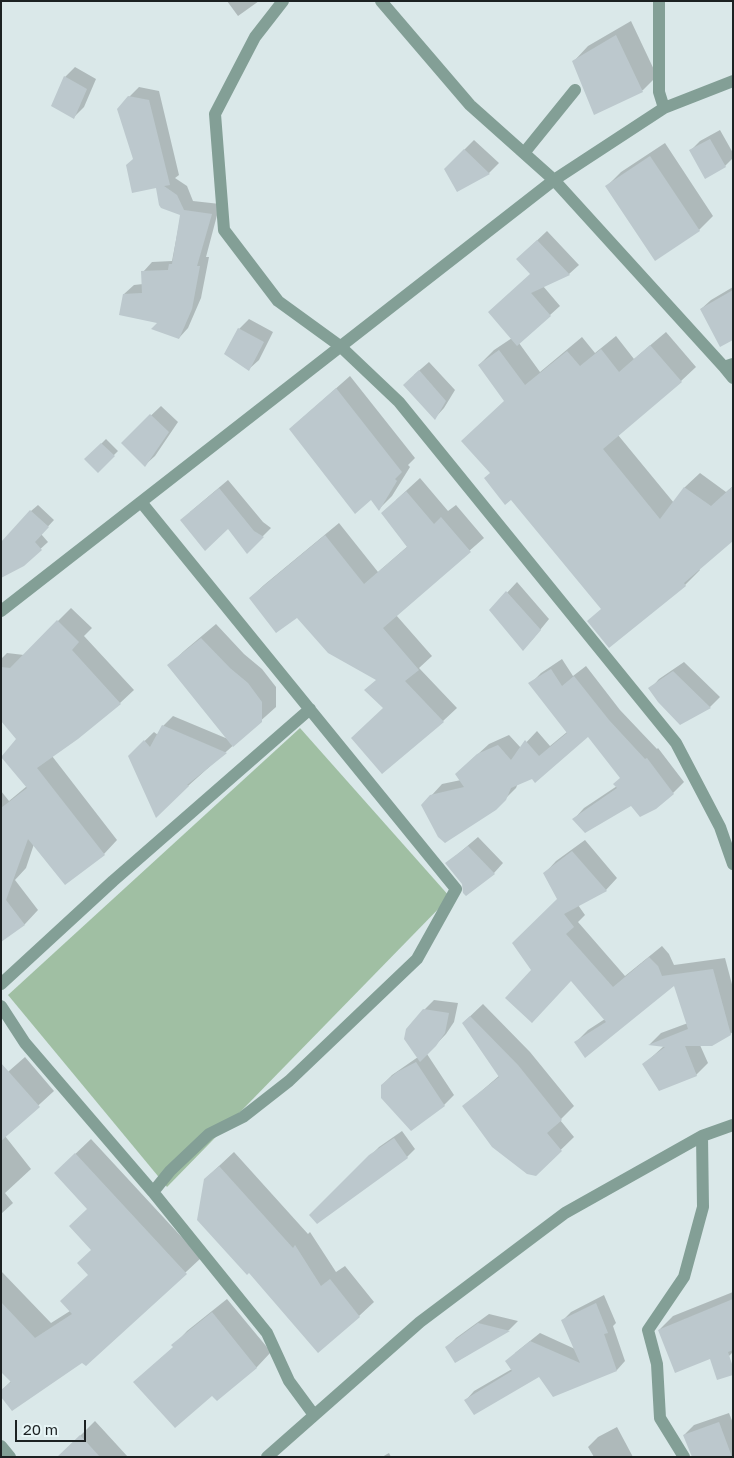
<!DOCTYPE html>
<style>
body{margin:0}
#map{position:relative;width:734px;height:1458px;overflow:hidden;background:#dae8e9;font-family:"Golos Text",sans-serif}
canvas{display:block}
.frame{position:absolute;inset:0;border:2px solid #1c2122;pointer-events:none}
.scale{position:absolute;left:15px;top:1420px;width:71px;height:22px;box-sizing:border-box;border:2px solid #1c2122;border-top:0;padding-left:6px;font-size:15px;line-height:18px;white-space:nowrap;color:#1c2122;-webkit-text-stroke:4px #e7f5f6;paint-order:stroke}
</style>
<div id="map">
<canvas width="734" height="1458"></canvas>
<div class="frame"></div>
<div class="scale">20 m</div>
</div>
<script>
const context = document.querySelector('canvas').getContext('2d');
context.lineJoin = 'round';
function fill(path, color) { context.fillStyle = color; context.fill(path, 'evenodd'); }
const poly = rows => new Path2D(rows.map(r => 'M' + r).join(''));
function trace(path, color, width, dash) { context.strokeStyle = color; context.lineWidth = width; context.lineCap = dash ? 'butt' : 'round'; context.setLineDash(dash || []); context.stroke(path); }
fill(poly([
 [300,728,450,897,167,1187,8,995]
]), '#a0bfa3');
fill(poly([
 [227,1,259,1,238,16],
 [631,21,657,76,643,90,595,113,574,61,588,46],
 [75,67,96,79,84,107,74,117,53,105,65,77],
 [139,87,159,91,179,175,175,178,187,186,193,201,220,204,206,257,209,257,201,298,188,328,179,338,124,294,134,285,143,284,143,272,152,262,172,261,181,214,134,159,129,97],
 [720,130,733,153,733,158,725,166,691,150,700,141],
 [474,140,499,163,489,173,457,191,445,169],
 [665,143,713,216,699,230,607,186,621,172],
 [547,231,579,265,569,274,543,286,560,306,519,343,540,372,582,337,595,353,616,336,634,359,666,332,696,367,681,381,618,435,674,503,685,487,700,473,726,492,733,486,733,539,699,569,700,570,685,585,609,646,602,608,491,473,505,401,479,365,494,350,512,338,532,274,528,249],
 [733,287,733,338,701,309,711,300],
 [249,319,273,332,259,360,249,369,239,329],
 [429,362,455,390,444,408,435,418,414,375],
 [350,376,415,458,408,465,410,467,392,496,379,509,371,498,290,429],
 [161,406,178,422,155,456,145,465,122,443],
 [106,439,118,451,98,471,86,459],
 [420,478,448,511,456,505,484,538,396,615,432,656,419,668,457,708,443,721,384,708,377,679,297,616,250,598,264,585,339,523,378,572,408,546,396,500],
 [228,480,263,522,271,528,247,552,228,527,190,512],
 [38,505,54,520,41,534,48,542,23,565,31,511],
 [517,582,549,619,532,640,491,610],
 [71,608,92,628,84,636,134,690,120,703,52,756,117,840,104,854,34,844,26,868,15,880,38,910,25,924,1,940,1,791,9,801,27,786,18,739,1,719,1,659,7,653,24,655],
 [216,624,244,654,262,669,276,687,276,707,188,786,129,756,154,732,158,735,163,726,173,716,228,739,169,665,184,651],
 [562,659,573,676,586,666,620,710,657,749,658,748,684,782,673,793,574,819,584,808,617,786,621,777,588,735,532,777,518,783,516,788,495,809,431,796,442,784,461,780,468,763,489,744,509,735,521,748,537,731,550,746,567,732,530,684,541,673],
 [684,662,720,697,710,707,680,723,650,689,659,679],
 [478,837,503,863,494,873,466,894,464,883,447,863],
 [585,840,617,878,606,890,578,905,585,915,578,922,625,976,662,946,669,954,674,965,725,958,733,988,733,1032,730,1034,700,1045,708,1063,696,1075,644,1064,664,1046,650,1044,661,1033,688,1023,675,984,576,1042,588,1030,605,1019,571,979,533,970,558,899,545,873,556,861],
 [434,1000,458,1003,454,1022,446,1034,427,1054,454,1095,444,1105,382,1085,392,1075,418,1057,424,1010],
 [483,1004,530,1052,574,1106,560,1120,574,1137,536,1174,464,1106,500,1075,463,1023],
 [25,1057,54,1091,5,1136,31,1169,5,1193,13,1203,1,1214,1,1078],
 [402,1131,415,1149,407,1157,317,1222,311,1215,379,1147],
 [91,1139,201,1258,86,1365,82,1361,1,1391,11,1381,1,1370,1,1271,51,1323,70,1311,89,1275,92,1249,89,1209,71,1158],
 [234,1152,308,1234,310,1232,336,1272,345,1266,374,1302,359,1316,249,1271,205,1179],
 [733,1292,733,1352,729,1356,711,1358,659,1330,673,1316],
 [604,1295,616,1323,613,1326,625,1361,617,1370,539,1376,466,1400,474,1391,512,1369,515,1353,540,1333,575,1349,562,1321,571,1312],
 [227,1299,271,1352,257,1367,217,1399,212,1394,150,1368,174,1347,173,1346,187,1331],
 [489,1314,518,1321,509,1330,456,1362,446,1348,456,1338],
 [729,1413,733,1423,733,1457,698,1457,684,1435,694,1425],
 [95,1421,128,1457,64,1457,76,1440],
 [617,1427,633,1457,594,1457,588,1447,598,1437],
 [389,1453,391,1457,382,1457]
]), '#0003');
fill(poly([
 [616,35,643,92,594,115,572,61],
 [64,76,87,89,74,119,51,106],
 [128,96,149,100,170,185,164,186,177,195,184,210,212,214,197,266,200,266,192,309,179,339,151,329,157,323,119,315,123,294,142,293,141,271,168,270,169,264,172,264,180,215,161,208,159,205,156,188,132,193,126,165,133,159,117,109],
 [710,139,726,167,705,179,689,150],
 [464,149,490,174,457,192,444,169],
 [650,156,700,231,655,261,605,186],
 [537,240,570,275,531,293,551,316,517,346,488,312,530,274,516,259],
 [733,290,733,340,720,347,700,309],
 [238,328,264,342,249,371,224,354],
 [650,345,682,382,603,449,660,519,684,487,711,506,733,486,733,541,684,583,686,586,609,648,587,621,601,609,511,500,505,505,484,478,490,473,461,441,504,401,478,365,499,350,525,385,567,351,580,366,601,349,619,372],
 [419,370,446,401,435,420,403,385],
 [336,388,402,472,395,479,397,481,379,511,371,500,355,514,289,429],
 [150,414,169,432,145,467,121,443],
 [101,443,115,456,98,473,84,459],
 [219,488,254,531,264,537,247,554,228,529,205,551,180,520],
 [406,491,434,524,441,517,471,552,383,628,419,670,405,681,444,722,382,774,351,738,383,708,364,690,376,680,328,653,297,618,276,633,249,598,325,535,364,584,407,547,381,513],
 [30,510,49,527,35,542,42,550,24,566,1,578,1,542],
 [506,591,541,630,523,651,489,610],
 [57,620,79,642,72,650,121,704,78,739,37,768,105,855,65,885,28,839,6,900,25,925,1,942,1,808,27,788,1,757,16,739,1,721,1,667,10,668],
 [201,638,230,668,248,683,262,702,262,722,233,747,167,665],
 [551,669,562,686,574,676,609,720,645,759,647,758,674,794,656,809,640,817,631,806,585,833,572,819,617,788,613,784,620,778,588,737,535,783,532,779,511,788,506,800,496,810,445,843,438,837,421,805,430,795,464,787,455,774,477,754,498,745,511,760,525,740,539,756,567,733,528,683],
 [673,671,711,708,680,725,658,702,648,688],
 [162,725,227,753,187,785,189,786,156,818,128,756,144,740,150,747],
 [468,846,495,874,466,896,463,893,462,884,445,863],
 [572,851,607,891,564,914,574,927,566,934,613,987,649,957,658,966,662,976,713,969,731,1035,712,1046,685,1046,697,1076,659,1091,642,1064,665,1047,648,1045,688,1029,674,986,585,1058,574,1042,606,1022,571,981,532,1023,505,998,531,970,512,943,557,899,543,873],
 [423,1009,449,1013,445,1033,436,1046,420,1062,404,1039,406,1029],
 [470,1016,518,1065,562,1120,547,1133,562,1151,536,1176,527,1174,492,1147,462,1106,499,1077,462,1023],
 [416,1062,445,1106,411,1131,381,1098,381,1085,397,1072],
 [1,1063,40,1107,1,1141],
 [394,1138,408,1158,317,1224,309,1215,369,1155],
 [75,1153,187,1274,86,1366,82,1363,12,1411,1,1397,1,1390,11,1382,1,1372,1,1302,35,1338,72,1314,60,1301,88,1275,77,1263,91,1250,69,1226,87,1209,54,1173],
 [219,1166,293,1248,295,1245,321,1286,330,1279,360,1317,318,1353,249,1273,247,1275,197,1220,204,1179],
 [733,1299,733,1350,728,1352,733,1367,733,1375,717,1380,710,1359,675,1373,658,1330],
 [596,1303,608,1333,604,1334,617,1371,553,1397,539,1377,474,1415,464,1400,512,1371,505,1361,530,1341,580,1363,561,1320],
 [212,1312,257,1368,217,1401,212,1396,175,1428,133,1382,173,1347,171,1345],
 [478,1323,510,1331,455,1363,445,1347],
 [719,1422,732,1457,692,1457,683,1435],
 [80,1435,100,1457,57,1457]
]), '#bcc8cd');
trace(poly([
 [283,1,255,37,215,114,224,230,278,301,340,346,399,402,676,743,720,827,733,864],
 [381,1,470,105,554,180,724,367,733,364],
 [659,1,659,92,664,108],
 [524,153,575,90],
 [724,367,733,378],
 [141,502,456,889,417,959,289,1081,243,1117,209,1134,170,1171,153,1192],
 [1,611,554,180,664,108,733,81],
 [1,984,113,881,310,709],
 [1,1006,25,1043,153,1192,267,1333,289,1381,314,1415],
 [1,1446,10,1457],
 [267,1457,420,1322,565,1213,702,1136,733,1125],
 [684,1457,660,1418,657,1364,648,1330,684,1277,703,1207,702,1136]
]), '#839f96', 12);
</script>
